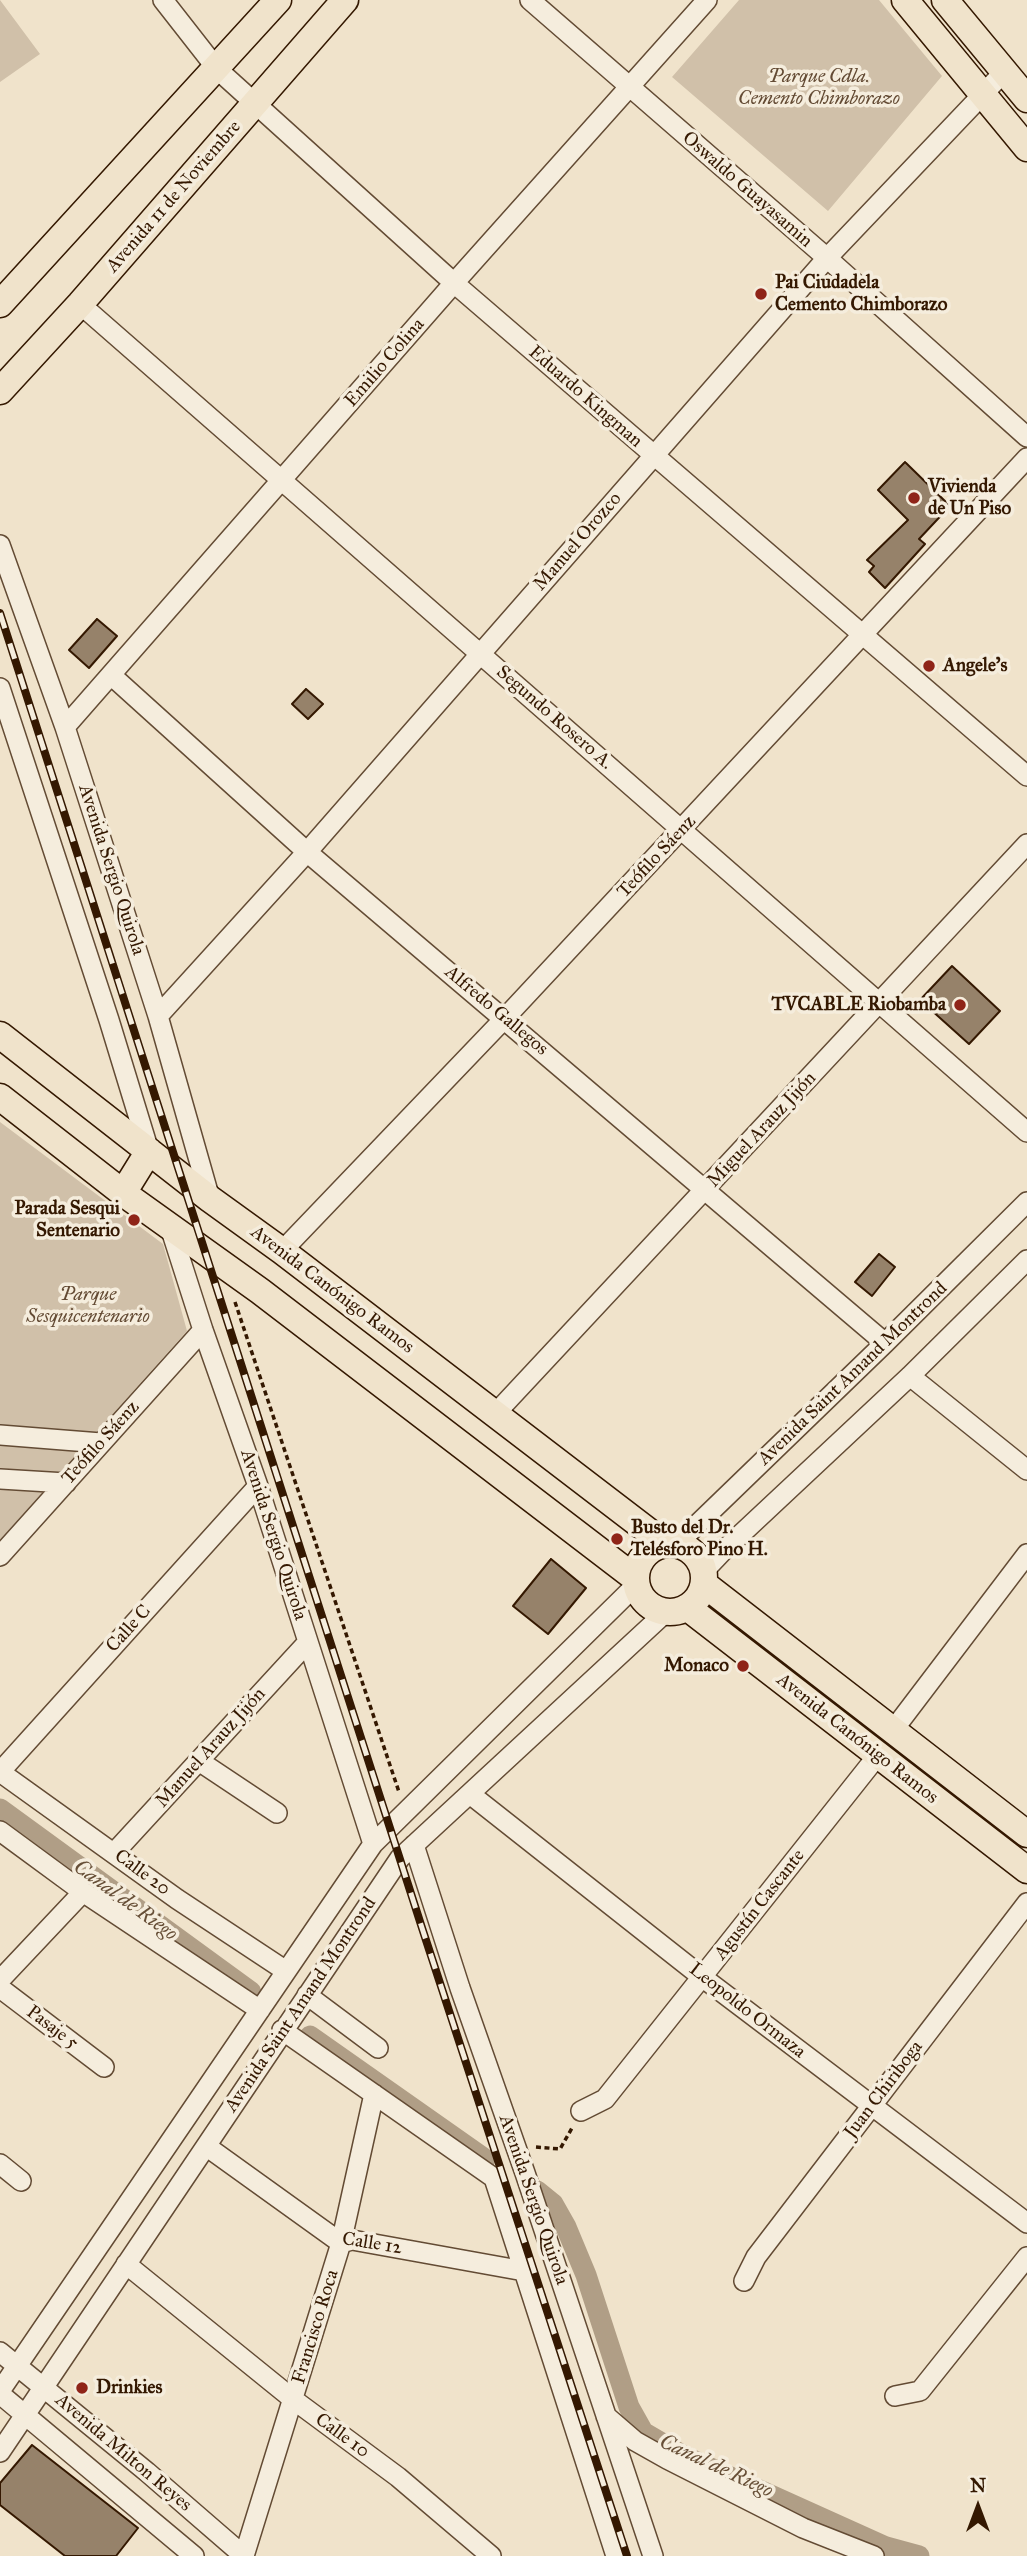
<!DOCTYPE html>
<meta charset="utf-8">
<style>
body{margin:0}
#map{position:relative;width:1027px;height:2556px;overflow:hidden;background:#f0e3cb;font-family:"IM FELL Great Primer",serif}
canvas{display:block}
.north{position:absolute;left:943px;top:2472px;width:70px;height:70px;-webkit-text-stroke:5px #f5eddd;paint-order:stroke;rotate:0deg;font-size:19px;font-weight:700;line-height:28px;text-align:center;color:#341801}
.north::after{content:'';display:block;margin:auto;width:24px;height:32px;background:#341801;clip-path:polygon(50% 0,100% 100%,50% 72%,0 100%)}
</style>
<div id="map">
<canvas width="1027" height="2556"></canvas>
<div class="north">N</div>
</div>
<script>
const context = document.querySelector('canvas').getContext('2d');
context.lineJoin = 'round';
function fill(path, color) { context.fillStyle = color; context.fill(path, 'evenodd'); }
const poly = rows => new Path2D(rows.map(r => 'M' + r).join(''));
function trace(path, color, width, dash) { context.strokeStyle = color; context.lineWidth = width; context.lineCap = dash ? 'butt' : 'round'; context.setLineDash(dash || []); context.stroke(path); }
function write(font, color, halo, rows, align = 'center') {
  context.font = font + ' "IM FELL Great Primer",serif'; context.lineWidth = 7; context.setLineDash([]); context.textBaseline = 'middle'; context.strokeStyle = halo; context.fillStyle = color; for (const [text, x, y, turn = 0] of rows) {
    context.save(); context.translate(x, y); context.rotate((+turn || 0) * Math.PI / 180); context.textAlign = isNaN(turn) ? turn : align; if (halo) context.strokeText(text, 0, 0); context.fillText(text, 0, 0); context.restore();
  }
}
fill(poly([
 [0,0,40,54,0,82],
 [739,0,879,0,942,76,828,211,672,77],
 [0,1122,163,1244,187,1331,0,1540]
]), '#d0c0a9');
trace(poly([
 [0,1809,251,1992],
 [310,2036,485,2159],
 [537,2191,553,2204,566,2227,586,2275,629,2407,643,2432,684,2456,886,2547,919,2556]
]), '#b09e86', 21);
const building = poly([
 [905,462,950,506,919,539,925,544,885,588,869,572,874,566,867,560,908,520,878,490,905,462],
 [97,619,117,636,89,668,69,650,97,619],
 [306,689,323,704,308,719,292,704,306,689],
 [952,966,1000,1011,969,1044,920,1000,952,966],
 [879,1254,895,1267,872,1296,855,1282,879,1254],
 [551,1559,586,1588,548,1634,513,1606,551,1559],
 [32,2445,138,2528,116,2556,65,2556,0,2505,0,2483,32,2445]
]);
fill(building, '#96826a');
trace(building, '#341801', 2);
const minor = poly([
 [163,0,217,69,454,283,1027,776],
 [530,0,827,258,1027,437],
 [80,304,1027,1132],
 [0,545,65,727,158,1016,210,1199],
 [111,675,307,852,885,1343],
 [0,688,109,1020,149,1151],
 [65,727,454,283,707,0],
 [158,1016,307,852,827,258,1004,72],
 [170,1227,203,1330,258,1486,373,1844],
 [282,1251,505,1018,1027,458],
 [910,1376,1027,1470],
 [495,1414,1027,844],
 [0,1435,101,1443],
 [0,1479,66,1483],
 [677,1544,885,1343,1027,1202],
 [0,1556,203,1330],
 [704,1571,723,1551,910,1376,1027,1260],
 [894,1729,1027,1554],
 [199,1761,277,1813],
 [0,1772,258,1486],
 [0,1772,177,1899,286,1971],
 [470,1794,702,1977,1027,2223],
 [0,1831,83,1892,260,2010],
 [414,1845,460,1988,525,2173,653,2556],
 [114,1853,308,1642],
 [0,1980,83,1892],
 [0,1988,104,2067],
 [307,1995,378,2048],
 [282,2030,494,2178,616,2556],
 [581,2111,605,2099,878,1755],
 [206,2146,341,2243],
 [0,2164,21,2181],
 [341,2243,352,2240,524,2271],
 [126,2264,294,2400,398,2477,491,2556],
 [744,2281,756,2257,1027,1903],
 [0,2352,147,2472,244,2556],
 [0,2391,373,1844,636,1585],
 [0,2394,194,2556],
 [895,2396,920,2391,1027,2257],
 [606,2416,635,2441,667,2459,803,2528,874,2556],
 [0,2452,400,1858,666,1612],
 [244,2556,341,2243,374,2094]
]);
const major = poly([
 [905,0,1027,148],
 [945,0,1027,99],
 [0,304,278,0],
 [0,391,80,304,345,0],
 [0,1035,210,1199,282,1251,665,1544],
 [0,1097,123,1193,260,1291,635,1578],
 [123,1193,149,1151],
 '636 1578a34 34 0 1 1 68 0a34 34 0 1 1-68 0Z',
 [704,1584,1027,1834],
 [688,1608,1027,1870]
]);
trace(minor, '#634b34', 22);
trace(major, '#341801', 29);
trace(poly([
 [235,1302,399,1792],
 [536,2147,560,2149,572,2128]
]), '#341801', 3.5, [5, 3.5]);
trace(minor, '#f5eddd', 19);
trace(major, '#f0e3cb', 26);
const rail = poly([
 [0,613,423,1931,627,2556]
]);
trace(rail, '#341801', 8);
trace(rail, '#f5eddd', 5, [16]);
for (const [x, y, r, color] of [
 [761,294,7,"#8f2418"],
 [914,498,7,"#8f2418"],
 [929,666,7,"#8f2418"],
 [960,1005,7,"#8f2418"],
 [134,1220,7,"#8f2418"],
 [617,1539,7,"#8f2418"],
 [743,1666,7,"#8f2418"],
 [82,2388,7,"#8f2418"]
]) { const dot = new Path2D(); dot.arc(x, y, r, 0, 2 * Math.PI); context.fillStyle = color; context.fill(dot); trace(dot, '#f5eddd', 2.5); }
write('italic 19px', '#634a33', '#f5eddd', [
 ["Parque Cdla.",819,77],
 ["Cemento Chimborazo",819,99],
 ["Parque",88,1295],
 ["Sesquicentenario",88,1317]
]);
write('19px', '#341801', '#f5eddd', [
 ["Oswaldo Guayasamin",747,190,41],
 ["Avenida 11 de Noviembre",174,197,-49],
 ["Emilio Colina",385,363,-49],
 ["Eduardo Kingman",585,397,41],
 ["Manuel Orozco",578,542,-49],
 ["Segundo Rosero A.",554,718,41],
 ["Teófilo Sáenz",657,857,-47],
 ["Avenida Sergio Quirola",111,870,72],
 ["Alfredo Gallegos",496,1011,40],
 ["Miguel Arauz Jijón",762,1130,-47],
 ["Avenida Canónigo Ramos",332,1290,37],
 ["Avenida Saint Amand Montrond",853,1374,-44],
 ["Teófilo Sáenz",101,1443,-48],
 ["Avenida Sergio Quirola",273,1535,72],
 ["Calle C",129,1629,-48],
 ["Avenida Canónigo Ramos",857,1739,38],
 ["Manuel Arauz Jijón",211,1748,-48],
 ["Calle 20",142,1873,36],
 ["Agustín Cascante",760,1905,-52],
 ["Avenida Saint Amand Montrond",301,2005,-56],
 ["Leopoldo Ormaza",747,2011,38],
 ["Pasaje 5",52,2028,37],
 ["Juan Chiriboga",884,2090,-53],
 ["Avenida Sergio Quirola",533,2200,71],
 ["Calle 12",372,2244,9],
 ["Francisco Roca",316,2327,-73],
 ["Calle 10",342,2436,36],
 ["Avenida Milton Reyes",123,2453,40]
]);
write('bold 19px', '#341801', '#f5eddd', [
 ["Pai Ciudadela",775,283],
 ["Cemento Chimborazo",775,305],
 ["Vivienda",928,487],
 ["de Un Piso",928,509],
 ["Angele's",943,666],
 ["TVCABLE Riobamba",946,1005,"right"],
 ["Parada Sesqui",120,1209,"right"],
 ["Sentenario",120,1231,"right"],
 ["Busto del Dr.",631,1528],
 ["Telésforo Pino H.",631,1550],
 ["Monaco",729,1666,"right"],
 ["Drinkies",96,2388]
], 'left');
write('italic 21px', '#664e36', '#f5eddd', [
 ["Canal de Riego",125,1901,36],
 ["Canal de Riego",716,2467,25]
]);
</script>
